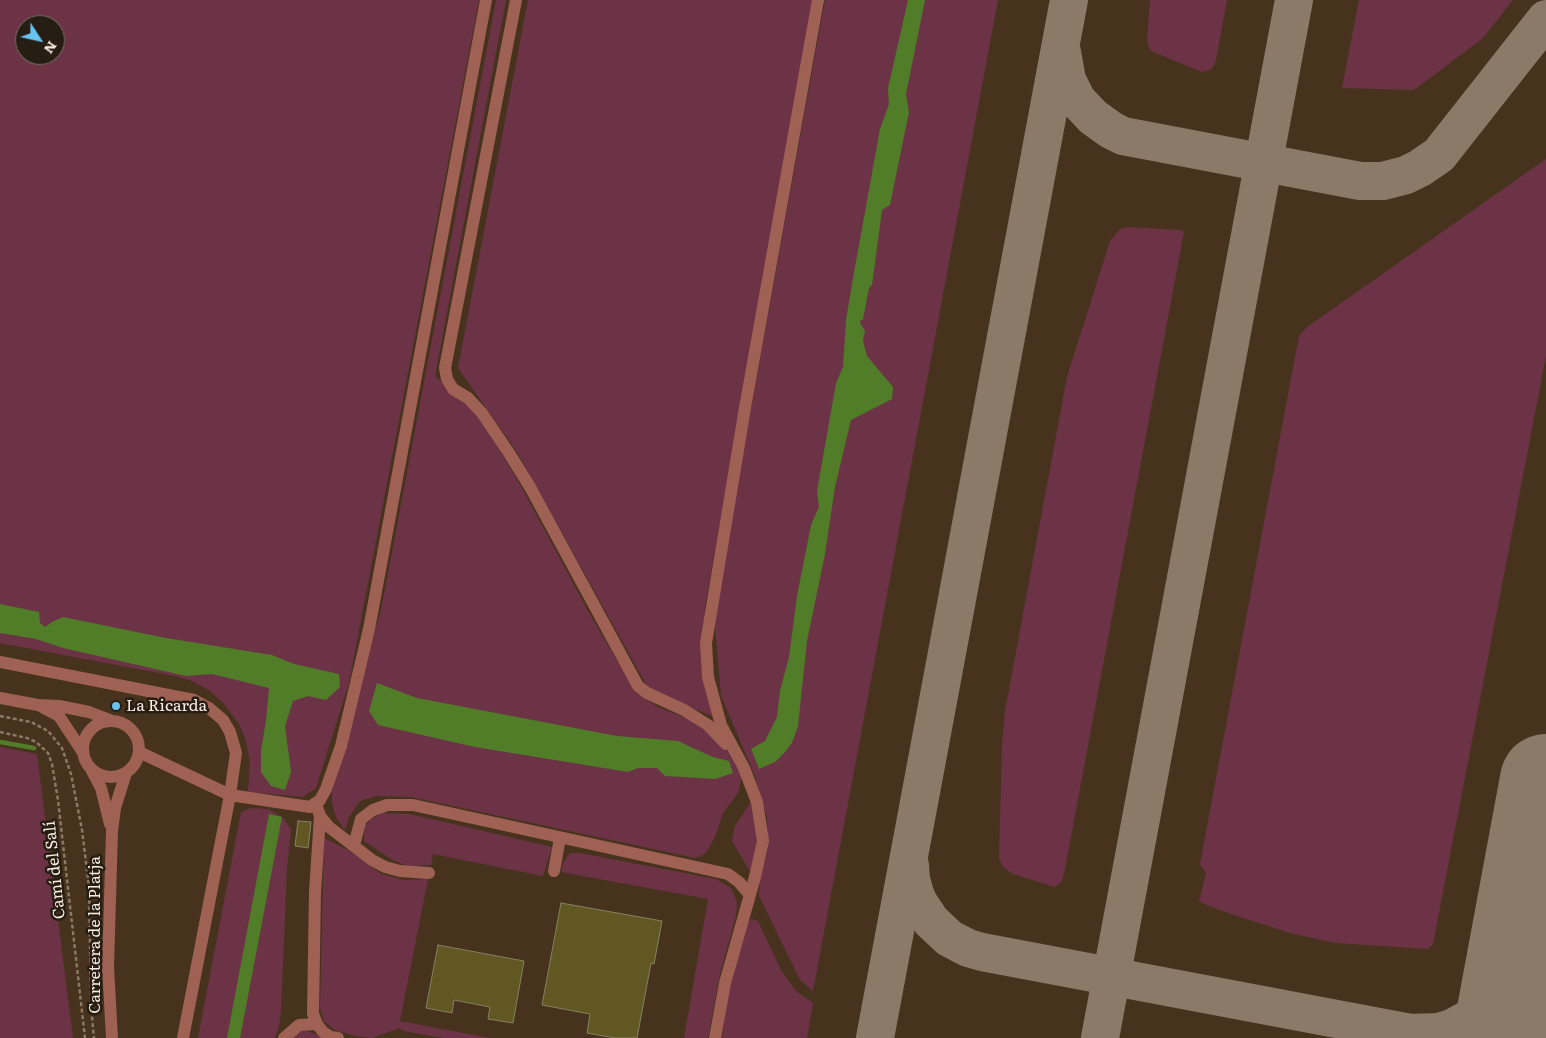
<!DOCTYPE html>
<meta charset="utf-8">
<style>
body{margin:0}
#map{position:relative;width:1546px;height:1038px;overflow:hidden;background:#47331d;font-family:Literata,serif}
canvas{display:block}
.north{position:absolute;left:15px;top:15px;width:50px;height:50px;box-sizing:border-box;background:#261d13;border:1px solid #7a7065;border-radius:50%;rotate:125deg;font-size:14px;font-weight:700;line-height:20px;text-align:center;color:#f9ecdf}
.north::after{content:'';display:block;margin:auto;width:18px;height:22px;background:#67c4f0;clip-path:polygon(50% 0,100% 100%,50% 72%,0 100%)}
</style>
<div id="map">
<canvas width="1546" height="1038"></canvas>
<div class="north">N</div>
</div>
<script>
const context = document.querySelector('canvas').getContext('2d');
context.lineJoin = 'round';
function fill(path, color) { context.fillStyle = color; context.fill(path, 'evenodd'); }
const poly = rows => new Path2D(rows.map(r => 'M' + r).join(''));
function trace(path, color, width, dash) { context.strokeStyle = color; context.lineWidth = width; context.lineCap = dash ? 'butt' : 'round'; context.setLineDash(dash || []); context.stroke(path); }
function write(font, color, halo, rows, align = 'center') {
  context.font = font + ' Literata,serif'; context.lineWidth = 5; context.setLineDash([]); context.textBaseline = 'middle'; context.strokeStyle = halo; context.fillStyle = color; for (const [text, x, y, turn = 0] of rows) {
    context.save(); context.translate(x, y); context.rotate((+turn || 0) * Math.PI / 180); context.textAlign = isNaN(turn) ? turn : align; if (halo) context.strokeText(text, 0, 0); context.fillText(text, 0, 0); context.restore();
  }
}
fill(poly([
 [0,0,479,0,349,683,316,788,303,797,248,792,250,762,246,741,239,724,224,704,210,691,192,681,175,676,0,643],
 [25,25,55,25,55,55,25,55],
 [496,0,506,0,435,376,480,417,521,486,588,611,636,693,658,707,698,723,729,752,742,776,738,793,723,813,715,837,705,854,695,858,411,797,376,796,360,801,349,817,345,830,337,819,332,804,332,792,382,605],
 [528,0,813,0,705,607,703,657,717,718,659,695,647,686,517,452,458,368],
 [825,0,998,0,813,991,800,980,759,896,760,881,768,847,767,818,755,776,721,696,714,614],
 [1150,0,1227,0,1216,60,1213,67,1210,70,1202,72,1151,51,1147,41],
 [1359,0,1513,0,1483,38,1414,90,1342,88],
 [1546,159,1546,356,1433,944,1428,949,1335,943,1290,933,1225,912,1204,904,1199,901,1206,873,1200,864,1299,336,1307,327],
 [1129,227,1180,230,1184,232,1064,874,1062,881,1055,887,1013,874,1004,868,999,859,1002,743,1005,711,1067,377,1110,241,1120,229],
 [0,747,37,754,73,1038,0,1038],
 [752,800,759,830,752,875,732,841,735,826],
 [251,808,268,809,282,817,291,829,287,869,281,1010,279,1026,275,1038,198,1038,241,812],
 [382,813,410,814,552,847,543,876,433,854,431,865,407,866,391,859,364,841,365,826,370,820],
 [324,838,350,851,381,874,403,880,428,879,400,1021,490,1038,443,1038,404,1031,399,1028,372,1038,355,1036,335,1030,324,1021,320,1008],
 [570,853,580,853,716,879,731,888,737,902,736,916,720,974,708,1038,684,1038,708,899,561,872,563,863],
 [752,919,758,921,781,970,797,992,813,1003,807,1038,722,1038,728,994,746,923],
 [305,1030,315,1034,322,1038,292,1038,298,1032]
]), '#6c3346');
fill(poly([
 [908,0,925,0,906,94,909,112,890,205,882,210,872,285,865,292,860,323,865,331,863,341,867,356,893,387,892,399,851,420,835,487,825,554,807,641,798,726,792,743,785,752,775,762,759,769,751,749,765,741,777,717,780,691,789,657,797,596,811,525,819,507,817,491,836,383,843,367,846,320,853,278,880,129,889,104,888,88],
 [0,604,39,612,40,623,45,627,52,622,63,617,166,638,272,655,294,664,339,674,340,687,326,700,308,696,293,701,285,726,291,772,285,790,271,786,261,772,261,751,266,720,269,688,212,674,186,676,63,648,36,639,0,633],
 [377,683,417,698,617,736,678,741,713,757,729,761,733,773,715,779,665,776,657,768,638,768,628,772,475,747,378,725,369,711],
 [269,814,282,817,257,949,240,1038,227,1038]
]), '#517c28');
trace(poly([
 [861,318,867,286],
 [0,742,34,748]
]), '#517c28', 4.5);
trace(poly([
 [1062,52,1067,80,1077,100,1093,117,1111,130,1123,136,1360,181,1383,181,1406,175,1420,168,1439,155,1546,19],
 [910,865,911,879,915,894,919,903,931,921,949,938,968,948,982,952,1437,1038],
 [1513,959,1513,984,1520,1012,1528,1025,1539,1038],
 [1409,1033,1439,1032,1452,1028,1476,1015,1488,1006,1497,994,1504,983,1513,959],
 [875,1038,1069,0],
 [1100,1038,1294,0]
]), '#8a7a67', 38);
trace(poly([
 [1498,1038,1546,780]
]), '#8a7a67', 92);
const building = poly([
 [298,821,311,822,308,848,295,846,298,821],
 [561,903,662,921,654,964,651,963,637,1038,615,1038,587,1033,590,1014,542,1005,561,903],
 [438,945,524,961,513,1023,488,1019,490,1007,454,1000,452,1013,426,1008,438,945]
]);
fill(building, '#615722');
trace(building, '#868162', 1);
trace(poly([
 [0,716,31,722,48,731,62,748,71,774,82,830,89,887,91,1007,94,1038],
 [0,732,27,738,36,742,48,753,52,764,58,800,85,1038]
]), '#8a7966', 2.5, [4, 2.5]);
trace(poly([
 [516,0,445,368,447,379,453,389,468,398,482,413,509,453,530,487,638,686,647,693,684,710,708,725,726,744],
 [0,662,194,700,209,708,223,720,230,732,236,753,230,795,183,1038],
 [0,698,38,705,59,706,89,712,110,720],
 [42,707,59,716,82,751],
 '83 749a28 28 0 1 1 56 0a28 28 0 1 1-56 0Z',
 [139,752,230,795,310,807,320,800,326,789,341,746,369,629,486,0],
 [92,771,101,788,110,824],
 [316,804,320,816,315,892,313,1014,317,1024,323,1032,331,1037,338,1038],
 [320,816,329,827,372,860,385,867,400,871,429,873],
 [354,845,361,819,373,810,387,805,413,805,728,874,739,882,750,895],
 [554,871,560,838],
 [112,1038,108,967,112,831,115,808,126,773],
 [284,1038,299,1025,317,1024],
 [715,1038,725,983,755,877,763,841,757,802,744,768,721,725,708,677,706,643,745,408,818,0]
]), '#9e6154', 12);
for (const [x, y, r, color] of [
 [116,706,5,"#67c4f0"]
]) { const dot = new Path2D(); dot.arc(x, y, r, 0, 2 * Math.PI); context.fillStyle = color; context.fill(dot); trace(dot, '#261d13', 2); }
write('16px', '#f9ecdf', '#261d13', [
 ["La Ricarda",126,706]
], 'left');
write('16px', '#f9ecdf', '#261d13', [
 ["Camí del Salí",55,870,-96],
 ["Carretera de la Platja",95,935,-90]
]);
</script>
